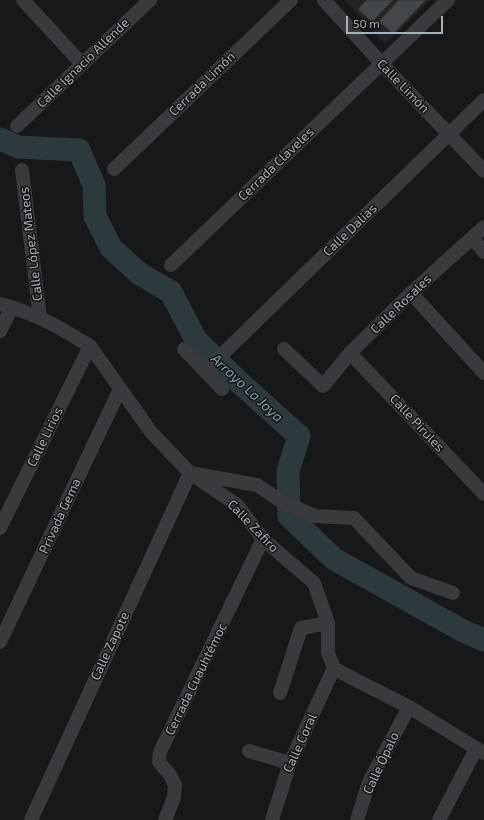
<!DOCTYPE html>
<meta charset="utf-8">
<style>
body{margin:0}
#map{position:relative;width:484px;height:820px;overflow:hidden;background:#171819;font-family:"Exo 2",sans-serif}
canvas{display:block}
.scale{position:absolute;left:346px;top:16px;width:97px;height:18px;box-sizing:border-box;border:2px solid #a9b2b9;border-top:0;padding-left:5px;font-size:12px;line-height:14px;white-space:nowrap;color:#a9b2b9;-webkit-text-stroke:3px #121314;paint-order:stroke}
</style>
<div id="map">
<canvas width="484" height="820"></canvas>
<div class="scale">50 m</div>
</div>
<script>
const context = document.querySelector('canvas').getContext('2d');
context.lineJoin = 'round';
function fill(path, color) { context.fillStyle = color; context.fill(path, 'evenodd'); }
const poly = rows => new Path2D(rows.map(r => 'M' + r).join(''));
function trace(path, color, width, dash) { context.strokeStyle = color; context.lineWidth = width; context.lineCap = dash ? 'butt' : 'round'; context.setLineDash(dash || []); context.stroke(path); }
function write(font, color, halo, rows, align = 'center') {
  context.font = font + ' "Exo 2",sans-serif'; context.lineWidth = 3; context.setLineDash([]); context.textBaseline = 'middle'; context.strokeStyle = halo; context.fillStyle = color; for (const [text, x, y, turn = 0] of rows) {
    context.save(); context.translate(x, y); context.rotate((+turn || 0) * Math.PI / 180); context.textAlign = isNaN(turn) ? turn : align; if (halo) context.strokeText(text, 0, 0); context.fillText(text, 0, 0); context.restore();
  }
}
fill(poly([
 [345,0,430,0,385,44]
]), '#232426');
trace(poly([
 [0,139,18,147,79,150,94,185,95,216,111,248,140,274,171,292,196,340,239,382,299,436,288,471,289,516,334,559,465,632,484,640]
]), '#2d3a3d', 23);
const building = poly([
 [367,0,393,0,372,22,358,9,367,0],
 [399,0,426,0,393,34,379,21,399,0]
]);
fill(building, '#434649');
trace(building, '#313235', 1);
trace(poly([
 [23,0,82,64],
 [324,0,382,64,484,171],
 [17,126,150,0],
 [114,169,291,0],
 [22,170,40,318],
 [472,238,484,252],
 [171,265,448,0],
 [411,293,484,373],
 [0,304,12,307,40,318,58,327,90,346,151,432,190,473,237,505,263,539,314,583,328,623,328,653,334,668,350,677,409,707,484,753],
 [0,331,12,307],
 [184,349,222,389],
 [284,349,323,386,350,353,411,293,484,227],
 [350,353,484,494],
 [205,371,484,100],
 [0,528,90,346],
 [0,642,120,389],
 [280,693,301,628,328,623],
 [249,751,290,763],
 [31,820,190,473,257,485,282,502,315,516,354,518,411,578,453,593],
 [165,820,174,797,175,785,170,775,159,762,160,752,263,539],
 [272,820,290,763,334,668],
 [357,820,369,782,409,707],
 [439,820,476,749]
]), '#383a3e', 14);
write('13px', '#a9b2b9', '#121314', [
 ["Calle Ignacio Allende",83,63,-44],
 ["Cerrada Limón",202,84,-44],
 ["Calle Limón",403,86,46],
 ["Cerrada Claveles",276,164,-44],
 ["Calle Dalias",350,230,-44],
 ["Calle López Mateos",31,244,-97],
 ["Calle Rosales",401,304,-44],
 ["Calle Pirules",417,423,47],
 ["Calle Lirios",45,437,-64],
 ["Privada Gema",60,516,-65],
 ["Calle Zafiro",253,526,46],
 ["Calle Zapote",110,646,-65],
 ["Cerrada Cuauhtémoc",196,679,-64],
 ["Calle Coral",300,743,-66],
 ["Calle Ópalo",381,763,-65]
]);
write('italic 14px', '#81a7b3', '#121314', [
 ["Arroyo La Joya",247,388,43]
]);
</script>
